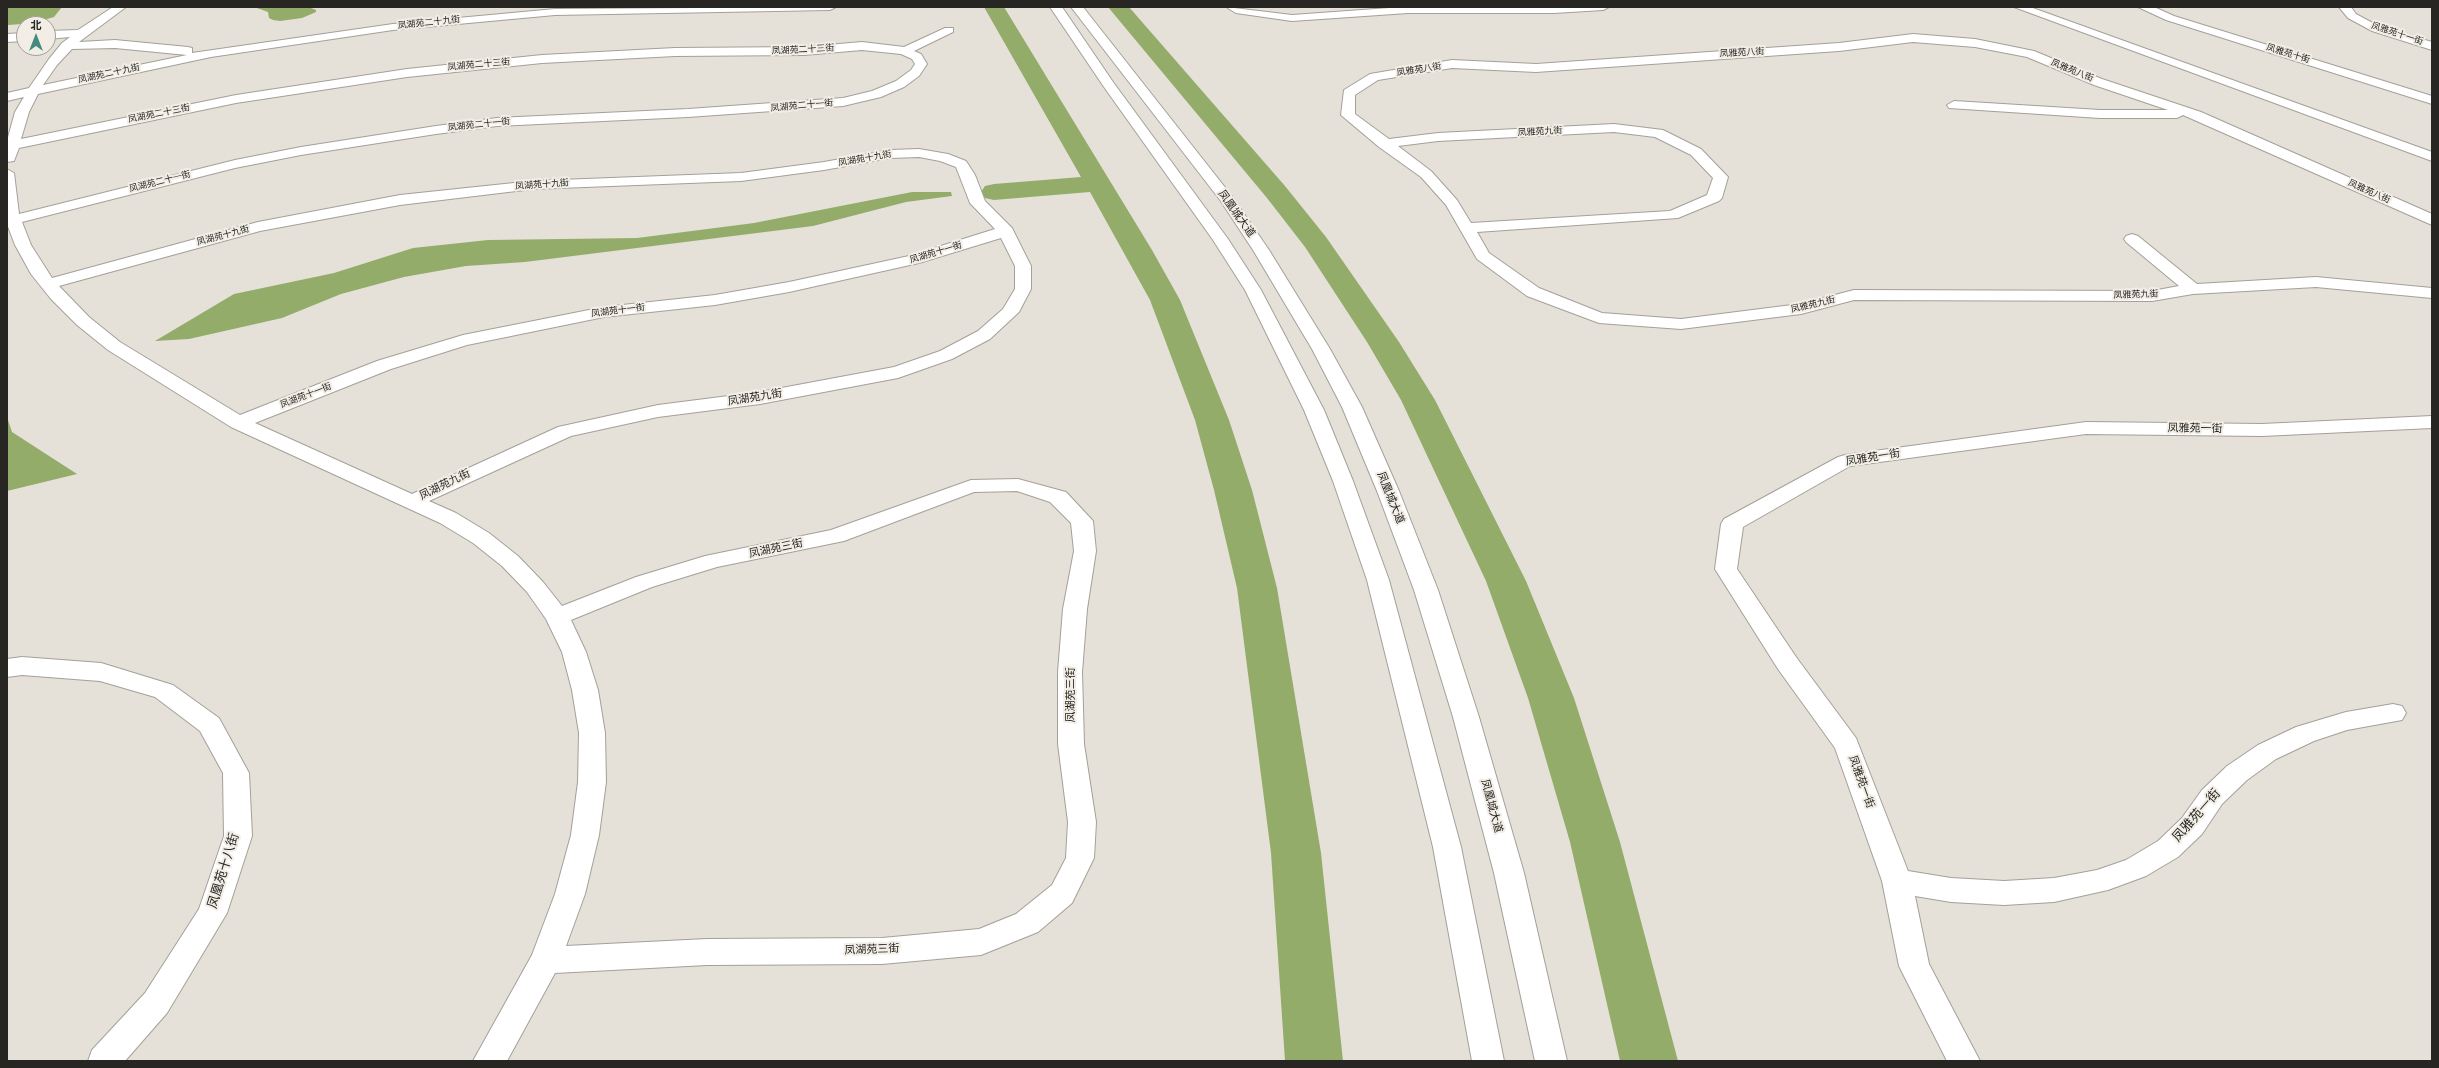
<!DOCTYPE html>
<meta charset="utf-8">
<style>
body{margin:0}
#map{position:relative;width:2439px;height:1068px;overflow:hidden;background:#e5e1d9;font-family:"Titillium Web","Noto Sans SC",sans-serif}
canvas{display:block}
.frame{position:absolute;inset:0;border:8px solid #272623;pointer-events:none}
.north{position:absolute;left:16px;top:16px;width:40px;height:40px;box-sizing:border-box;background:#f2eee6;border:1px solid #a19e98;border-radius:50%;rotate:0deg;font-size:11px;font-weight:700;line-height:16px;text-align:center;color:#272623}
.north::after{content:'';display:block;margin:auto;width:14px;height:18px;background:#448a81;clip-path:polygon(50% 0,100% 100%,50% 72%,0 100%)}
</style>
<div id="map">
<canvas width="2439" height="1068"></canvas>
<div class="frame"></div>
<div class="north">北</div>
</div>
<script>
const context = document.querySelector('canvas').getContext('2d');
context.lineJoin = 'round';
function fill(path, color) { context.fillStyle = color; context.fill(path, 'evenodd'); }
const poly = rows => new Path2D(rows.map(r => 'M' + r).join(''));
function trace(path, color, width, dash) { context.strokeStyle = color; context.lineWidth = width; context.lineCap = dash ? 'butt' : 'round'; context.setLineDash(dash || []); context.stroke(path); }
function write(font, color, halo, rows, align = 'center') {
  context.font = font + ' "Titillium Web","Noto Sans SC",sans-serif'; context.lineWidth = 4; context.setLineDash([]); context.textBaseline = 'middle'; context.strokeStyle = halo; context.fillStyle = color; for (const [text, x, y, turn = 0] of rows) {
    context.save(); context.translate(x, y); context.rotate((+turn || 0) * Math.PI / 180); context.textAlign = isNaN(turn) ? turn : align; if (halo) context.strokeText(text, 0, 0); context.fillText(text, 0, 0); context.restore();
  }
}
fill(poly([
 [7,7,62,7,54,17,33,23,9,25,7,25],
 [254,7,311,8,316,10,316,12,302,18,280,21,273,20,269,18,268,12],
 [912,192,951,192,952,196,906,202,813,226,525,262,466,266,404,277,341,294,282,318,189,339,155,341,234,294,334,273,413,248,488,240,637,238,754,223],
 [7,417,12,432,77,474,7,491]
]), '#94ac6a');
fill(poly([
 [984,7,1004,7,1152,250,1180,300,1229,420,1252,490,1277,588,1321,853,1343,1061,1285,1061,1271,853,1237,588,1214,490,1195,420,1150,300,1090,192,994,200,985,198,981,192,985,186,994,184,1081,177,984,7],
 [1108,7,1129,7,1285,186,1326,237,1399,342,1435,400,1526,581,1574,698,1620,842,1678,1061,1620,1061,1570,842,1528,698,1486,581,1401,400,1367,342,1305,247,1267,198,1108,7]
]), '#94ac6a');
const minor = poly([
 [113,7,126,7,79,42,115,40,188,47,192,48,192,53,393,24,555,9,836,7,830,10,555,15,393,30,211,57,38,94,29,112,21,139,236,95,407,69,542,55,675,48,804,47,862,42,904,47,945,28,953,28,953,32,914,51,921,54,927,64,919,76,904,87,881,97,843,106,688,117,497,126,436,134,301,155,235,168,22,222,31,245,52,278,258,222,400,195,533,181,741,173,824,162,890,150,919,149,948,154,966,161,975,175,985,201,1012,228,1031,266,1031,289,1019,312,990,339,952,359,898,378,760,404,658,417,571,436,429,501,456,513,489,533,518,556,543,582,562,606,636,577,705,556,831,530,971,480,1018,479,1066,492,1093,521,1096,551,1087,609,1082,672,1084,744,1096,822,1094,858,1072,903,1038,932,981,955,882,964,707,965,555,973,507,1061,473,1061,532,955,555,894,571,835,578,782,579,733,572,690,562,652,546,619,527,592,502,566,473,543,440,523,231,427,108,350,77,325,51,299,31,274,15,245,7,224,7,169,14,173,19,214,235,160,301,147,436,126,497,118,688,109,843,98,872,91,896,81,911,70,915,64,912,59,901,54,862,50,804,55,675,56,542,63,407,77,236,103,19,148,14,161,7,162,7,141,15,112,24,97,7,101,7,93,29,88,49,59,62,43,70,37,48,39,48,31,78,30,113,7],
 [115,48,187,55,43,85,57,65,72,49,115,48],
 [919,157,940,161,956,167,970,203,995,229,909,256,789,282,715,295,604,307,463,335,377,361,240,415,120,342,89,317,59,286,260,231,400,205,533,189,741,181,824,170,890,158,919,157],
 [1001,238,1015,266,1015,289,1003,309,978,331,940,351,894,367,760,392,658,405,558,427,412,494,255,423,391,369,467,345,604,317,715,305,789,292,919,263,1001,238],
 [1017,491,1050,502,1071,523,1074,551,1063,609,1058,672,1058,744,1068,822,1066,858,1052,885,1016,914,979,929,882,938,707,939,566,946,585,894,599,835,606,782,605,733,598,690,586,652,571,620,652,587,717,567,844,541,974,492,1017,491],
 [1226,7,1292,15,1403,7,1609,7,1603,10,1554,13,1408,13,1292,21,1236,13,1226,7],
 [2014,7,2030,7,2432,152,2432,161,2014,7],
 [2138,7,2154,7,2174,16,2432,96,2432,104,2166,20,2138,7],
 [2339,7,2351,7,2356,14,2380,27,2432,42,2432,50,2372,31,2348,18,2339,7],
 [24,33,24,41,7,42,7,34,24,33],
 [1913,34,1975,39,2034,51,2102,79,2201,112,2432,214,2432,225,2183,115,2177,118,2100,118,1949,108,1947,105,1954,101,2100,110,2168,110,2094,85,2027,57,1975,47,1913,42,1839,51,1536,72,1452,68,1378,80,1355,95,1355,114,1389,139,1438,133,1614,124,1663,130,1701,149,1728,177,1722,198,1719,201,1678,218,1477,232,1489,253,1539,288,1602,313,1681,319,1800,304,1854,290,2152,291,2179,286,2126,242,2124,239,2126,236,2132,234,2138,236,2197,284,2316,277,2432,288,2432,298,2316,287,2193,294,2152,301,1854,300,1801,314,1681,329,1599,323,1527,296,1477,259,1446,205,1421,177,1379,147,1341,115,1344,90,1370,74,1452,60,1536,64,1839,43,1913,34],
 [1614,132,1655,137,1691,155,1713,178,1707,195,1670,211,1471,223,1457,200,1431,171,1398,146,1438,141,1614,132],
 [2432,416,2432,428,2262,436,2086,434,1850,466,1743,527,1737,569,1796,657,1856,738,1908,871,1951,878,2004,881,2054,878,2097,870,2126,860,2158,841,2182,818,2202,790,2227,766,2258,745,2296,727,2346,712,2393,704,2402,706,2406,713,2402,720,2347,730,2314,741,2276,759,2247,780,2222,804,2202,834,2178,857,2146,876,2108,890,2054,902,2004,905,1951,902,1915,896,1929,964,1980,1061,1947,1061,1899,966,1882,881,1835,748,1778,669,1715,569,1721,524,1724,519,1838,457,1845,455,2086,422,2262,424,2432,416],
 [22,657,101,663,173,685,219,718,249,773,252,836,227,913,167,1013,125,1061,88,1061,92,1050,145,993,199,909,224,836,223,773,200,731,155,697,100,681,22,675,7,677,7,659,22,657]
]);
const major = poly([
 [1050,7,1062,7,1113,82,1228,239,1261,290,1324,410,1353,481,1389,580,1461,847,1504,1061,1472,1061,1433,847,1367,580,1333,481,1304,410,1245,290,1213,240,1104,87,1050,7],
 [1071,7,1083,7,1231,195,1269,250,1330,349,1362,407,1399,491,1438,590,1479,717,1524,873,1567,1061,1535,1061,1494,873,1453,717,1414,590,1377,491,1342,407,1312,349,1253,250,1220,200,1071,7]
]);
trace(minor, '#a4a099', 2);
trace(major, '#a4a099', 2);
fill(minor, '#fff');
fill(major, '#fff');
write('9px', '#272623', '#f2eee6', [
 ["凤湖苑二十九街",429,23,-6],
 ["凤雅苑十一街",2397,34,18],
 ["凤湖苑二十三街",803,50,-3],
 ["凤雅苑八街",1742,53,-3],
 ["凤雅苑十街",2288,54,17],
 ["凤湖苑二十三街",479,65,-5],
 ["凤雅苑八街",1419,70,-9],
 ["凤雅苑八街",2072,71,22],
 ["凤湖苑二十九街",109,74,-12],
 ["凤湖苑二十一街",802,106,-5],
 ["凤湖苑二十三街",159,114,-11],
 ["凤湖苑二十一街",479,125,-6],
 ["凤雅苑九街",1540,132,-3],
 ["凤湖苑十九街",865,159,-10],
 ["凤湖苑二十一街",160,182,-14],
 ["凤湖苑十九街",542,185,-4],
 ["凤雅苑八街",2369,192,24],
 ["凤湖苑十九街",223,236,-15],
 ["凤湖苑十一街",936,253,-17],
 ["凤雅苑九街",2136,295,-2],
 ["凤雅苑九街",1813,305,-13],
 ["凤湖苑十一街",618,311,-7],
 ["凤湖苑十一街",306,396,-21]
]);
write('11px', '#272623', '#f2eee6', [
 ["凤凰城大道",1236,214,54],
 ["凤湖苑九街",755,398,-9],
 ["凤雅苑一街",2195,429,1],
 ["凤雅苑一街",1873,458,-9],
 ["凤湖苑九街",445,485,-26],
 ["凤凰城大道",1390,498,68],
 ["凤湖苑三街",776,549,-12],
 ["凤湖苑三街",1071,695,-90],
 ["凤雅苑一街",1861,782,70],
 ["凤凰城大道",1491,806,75],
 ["凤湖苑三街",872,950,-2]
]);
write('13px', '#272623', '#f2eee6', [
 ["凤雅苑一街",2197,816,-49],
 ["凤凰苑十八街",224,871,-73]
]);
</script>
